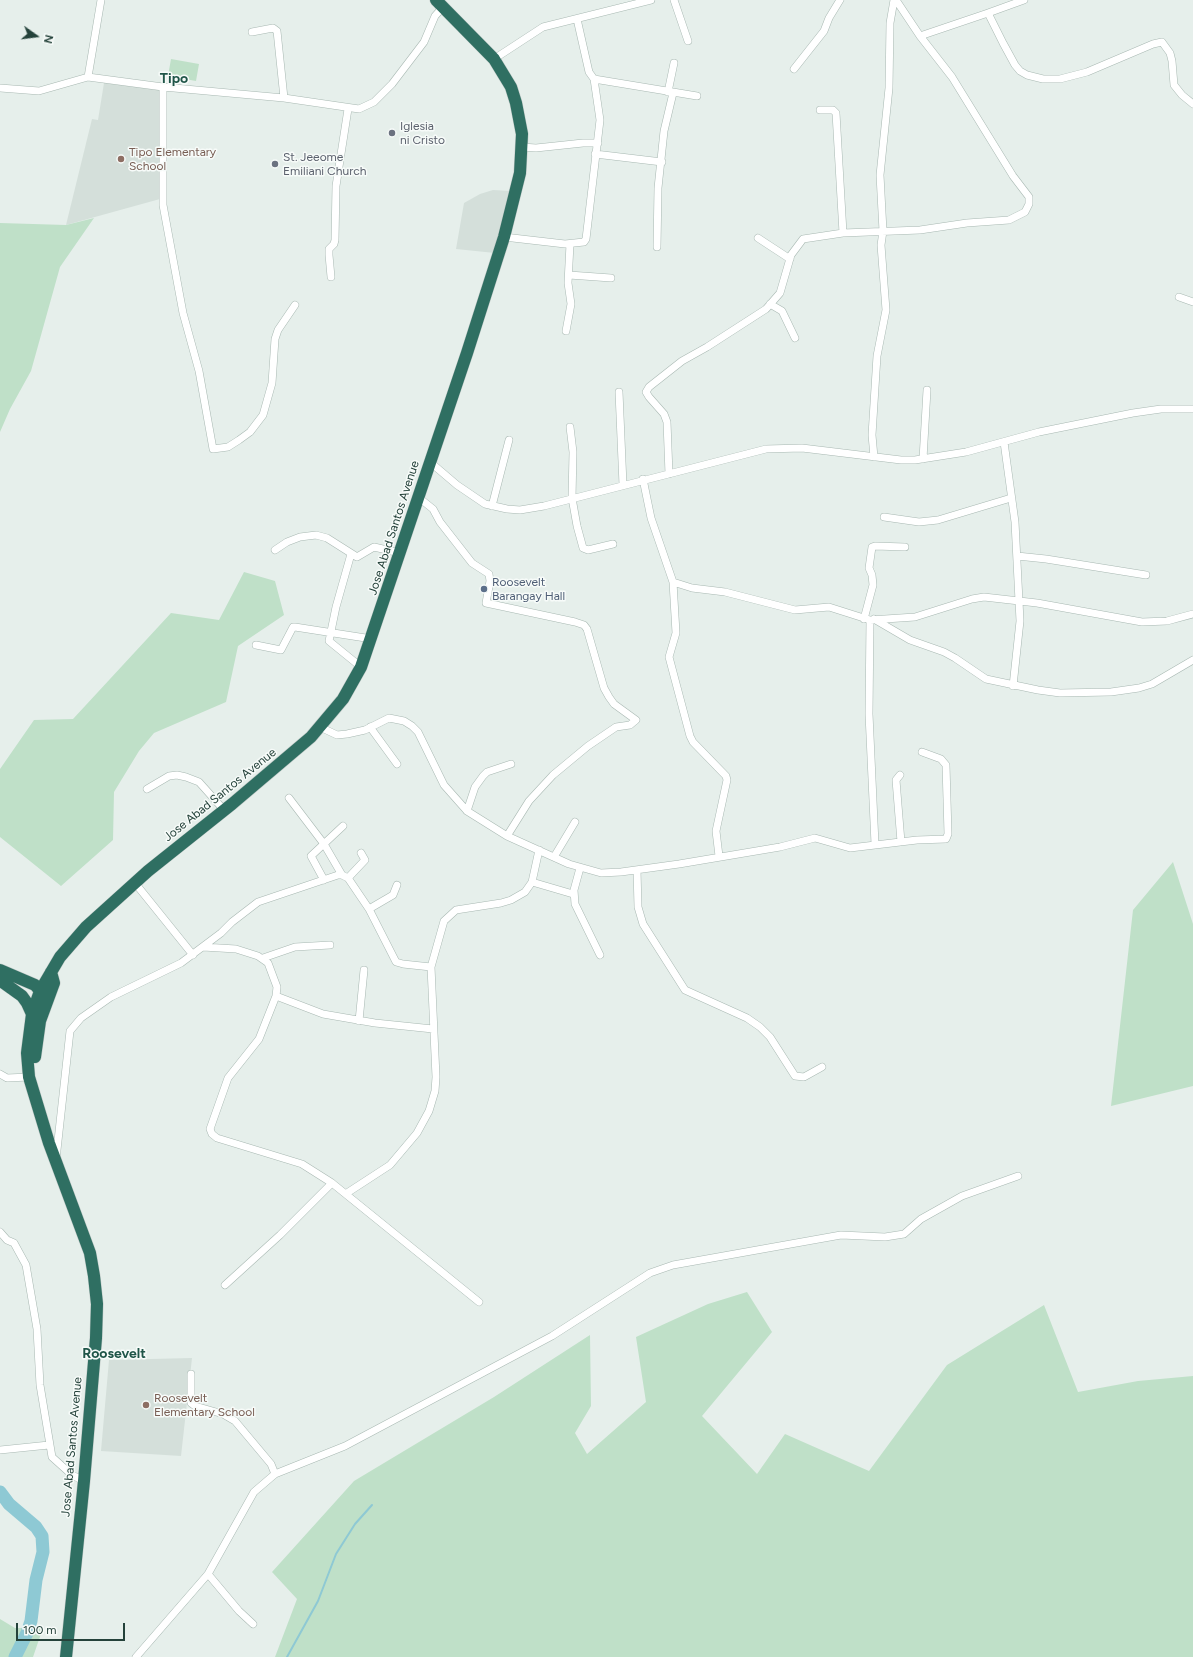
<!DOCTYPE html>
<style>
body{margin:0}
#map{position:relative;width:1193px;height:1657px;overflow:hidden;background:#e6efeb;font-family:Figtree,sans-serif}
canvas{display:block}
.north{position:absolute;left:16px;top:16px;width:40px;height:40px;-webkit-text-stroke:3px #f7fbf9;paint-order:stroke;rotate:104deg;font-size:11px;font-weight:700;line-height:16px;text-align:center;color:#24423a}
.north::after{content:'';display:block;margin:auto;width:14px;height:18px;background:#24423a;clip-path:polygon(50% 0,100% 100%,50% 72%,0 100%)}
.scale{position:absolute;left:16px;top:1623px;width:109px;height:18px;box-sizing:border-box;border:2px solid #24423a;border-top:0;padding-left:5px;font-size:12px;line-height:14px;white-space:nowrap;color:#24423a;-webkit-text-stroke:3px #f7fbf9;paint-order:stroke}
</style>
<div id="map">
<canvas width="1193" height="1657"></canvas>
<div class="north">N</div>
<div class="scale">100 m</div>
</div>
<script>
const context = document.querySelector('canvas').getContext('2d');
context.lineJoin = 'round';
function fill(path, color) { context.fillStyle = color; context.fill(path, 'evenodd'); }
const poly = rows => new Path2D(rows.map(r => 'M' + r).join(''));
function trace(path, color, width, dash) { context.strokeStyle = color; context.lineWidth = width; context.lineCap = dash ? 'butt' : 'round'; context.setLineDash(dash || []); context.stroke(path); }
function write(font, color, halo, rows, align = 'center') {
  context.font = font + ' Figtree,sans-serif'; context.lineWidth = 3; context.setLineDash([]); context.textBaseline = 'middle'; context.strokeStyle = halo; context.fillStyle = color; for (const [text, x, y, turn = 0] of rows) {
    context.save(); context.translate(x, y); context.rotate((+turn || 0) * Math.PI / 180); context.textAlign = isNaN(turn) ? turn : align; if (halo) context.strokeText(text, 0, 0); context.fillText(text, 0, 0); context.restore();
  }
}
fill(poly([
 [104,83,159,90,160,199,66,225,92,119,98,120],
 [493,190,511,191,495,253,456,249,464,203,480,194],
 [192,1358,181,1456,101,1451,109,1360]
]), '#d4dfda');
fill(poly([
 [171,59,199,64,196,81,168,76],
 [94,218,60,267,31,371,10,409,0,432,0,223,66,225],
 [244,572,275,581,284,615,238,646,226,702,154,733,139,751,114,792,113,840,61,886,0,837,0,769,34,720,73,719,171,613,219,620],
 [1173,862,1193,924,1193,1086,1111,1106,1133,910],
 [747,1292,772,1332,702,1416,757,1474,785,1434,869,1471,947,1365,1044,1305,1078,1392,1138,1381,1193,1376,1193,1657,275,1657,297,1599,272,1572,354,1481,494,1397,590,1335,591,1406,575,1433,587,1454,646,1402,636,1337,708,1304],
 [0,1619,15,1628,43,1628,33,1657,0,1657]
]), '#bfe0c8');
trace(poly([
 [287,1657,318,1601,336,1554,355,1524,372,1505]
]), '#8ec9d4', 2);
trace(poly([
 [0,1492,9,1504,36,1527,42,1536,43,1552,36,1580,31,1621,27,1633,15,1657]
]), '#8ec9d4', 13);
const street = poly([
 [674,0,688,41],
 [988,13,1024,0],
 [577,19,589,72,594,79,697,96],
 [252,32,273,28,277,31,284,98],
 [920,36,988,13,1003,43,1015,65,1020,71,1027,75,1043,79,1060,79,1087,72,1153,44,1162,42,1170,53,1172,61,1174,85,1182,95,1193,104],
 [494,59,543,27,651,0],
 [794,69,824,31,829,18,840,0],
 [88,77,101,0],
 [163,87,163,205,183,313,199,371,213,449,228,447,239,440,250,432,263,415,272,383,275,339,278,330,295,305],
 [0,88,39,91,88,77,163,87,284,98,359,109,374,102,392,84,424,42,435,16,443,7],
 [668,92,674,63],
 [820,110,833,110,836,113,843,233],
 [522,147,536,148,583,143,598,143],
 [595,154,662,162],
 [504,237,565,244,584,242,586,239,600,120,594,79],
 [758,238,790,259],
 [657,247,658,188,664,131,673,93],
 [569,275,611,278],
 [331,277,329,255,329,249,334,244,335,240,336,186,348,109],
 [1179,297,1193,302],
 [770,304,782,311,795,338],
 [566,331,571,304,568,283,570,244],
 [619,392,623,485],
 [570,427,573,452,572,498,577,526,583,548,588,550,613,544],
 [1004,442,1015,522,1020,621,1013,686],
 [874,457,872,435,877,356,886,310,881,245,883,231,880,175,889,88,890,23,894,0],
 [923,459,927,390],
 [430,462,457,485,485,504,507,509,520,510,544,506,766,449,802,448,901,460,915,460,966,452,1039,432,1133,413,1161,409,1193,409],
 [669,474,667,422,664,414,649,397,646,392,649,387,682,361,707,347,766,309,780,293,791,255,803,239,843,233,920,230,967,223,1009,220,1025,212,1029,204,1029,197,1013,176,952,77,920,36,896,0],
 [643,479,651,518,673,582,676,633,669,657,690,736,693,742,726,776,727,780,716,831,719,856],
 [418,497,433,509,440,522,472,563,489,574,490,581,486,603,575,622,584,625,587,629,604,688,609,697,614,704,636,720,630,725,616,727,588,746,553,775,529,801,507,836],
 [492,506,509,440],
 [884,517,919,522,938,520,1011,498],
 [275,550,287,542,300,537,316,535,327,538,357,557,374,547,400,553],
 [351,554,336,607,329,641,361,667],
 [1017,556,1046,559,1146,575],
 [673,582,692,588,725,592,795,610,829,607,870,620,915,617,972,599,984,597,1037,603,1142,622,1167,621,1193,614],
 [864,619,873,585,872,575,869,568,872,547,875,546,905,547],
 [874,619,910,640,944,652,955,658,986,679,1038,690,1060,693,1111,692,1139,688,1152,684,1193,660],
 [870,620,869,714,875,844],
 [256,645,281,650,293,627,295,627,372,639],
 [320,727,337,735,347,734,365,730,389,718,404,721,412,726,418,732,444,785,467,811,507,836,569,864,601,873,621,872,679,864,780,847,815,838,850,848,917,840,946,839,948,834,946,765,941,759,922,752],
 [370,727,397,764],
 [900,775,896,780,901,842],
 [147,789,169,776,177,775,186,777,199,782,224,810],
 [289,798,324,844,342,875],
 [467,811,475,787,483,776,487,772,511,764],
 [554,857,575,822],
 [580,868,574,890,575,904,600,955],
 [637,870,638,907,643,924,685,990,747,1018,760,1027,770,1037,795,1076,804,1077,822,1067],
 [348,878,365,860,361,853],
 [324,880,311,856,343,826],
 [532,882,573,894],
 [135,883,193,955],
 [369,909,393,895,397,885],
 [203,947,236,949,258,956,268,963,277,987,276,996,259,1039,228,1078,210,1129,212,1134,217,1138,302,1164,332,1183,479,1302],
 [263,958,295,947,330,945],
 [276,996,323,1014,375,1023,433,1029],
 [359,1021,364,970],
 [0,1074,7,1078,29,1077],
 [56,1159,70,1031,81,1018,111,997,181,963,221,933,232,922,258,902,338,875,342,875,348,878,369,909,396,962,403,964,431,967],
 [347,1193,390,1165,417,1133,429,1111,435,1091,436,1077,431,967,444,921,456,910,501,903,511,900,525,892,532,882,539,850],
 [0,1232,7,1240,14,1243,26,1265,37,1329,40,1385,52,1457,72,1475,84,1481],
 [225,1285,280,1235,332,1183],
 [191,1374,191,1403,195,1406,223,1414,235,1421,271,1464,275,1474],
 [0,1450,49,1445],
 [208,1574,239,1611,253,1624],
 [136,1657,208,1574,254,1492,275,1474,345,1446,552,1336,650,1273,673,1265,841,1235,885,1237,904,1234,921,1219,962,1196,1018,1176]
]);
const highway = poly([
 [0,970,35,985,40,991,42,997],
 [1,981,22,996,27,1003,32,1014],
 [35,1057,40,1021,54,983,51,972],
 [66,1657,84,1481,96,1338,97,1304,94,1276,90,1253,49,1143,29,1077,27,1053,32,1014,40,991,60,957,86,927,148,871,232,804,311,737,343,699,361,667,467,353,504,237,520,173,522,134,516,103,511,87,494,59,436,0]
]);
trace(street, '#a8b8b2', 8);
trace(highway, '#c2cac8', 13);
trace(street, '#fff', 7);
trace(highway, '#2f6f62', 12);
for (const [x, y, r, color] of [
 [392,133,4,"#6b7280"],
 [121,159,4,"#8d6e63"],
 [275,164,4,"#6b7280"],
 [484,589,4,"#5c6f8a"],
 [146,1405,4,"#8d6e63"]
]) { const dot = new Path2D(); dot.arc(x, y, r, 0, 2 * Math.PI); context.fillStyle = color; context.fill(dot); trace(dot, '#f7fbf9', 1.5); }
write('12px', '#5b616d', '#f7fbf9', [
 ["Iglesia",400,126],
 ["ni Cristo",400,140],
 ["St. Jeeome",283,157],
 ["Emiliani Church",283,171]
], 'left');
write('12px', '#785e54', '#f7fbf9', [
 ["Tipo Elementary",129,152],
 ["School",129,166],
 ["Roosevelt",154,1398],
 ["Elementary School",154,1412]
], 'left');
write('12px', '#24423a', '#f7fbf9', [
 ["Jose Abad Santos Avenue",394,528,-72],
 ["Jose Abad Santos Avenue",220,795,-39],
 ["Jose Abad Santos Avenue",72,1447,-85]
]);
write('12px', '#4e5e75', '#f7fbf9', [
 ["Roosevelt",492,582],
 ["Barangay Hall",492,596]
], 'left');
write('bold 14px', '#1f5548', '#f7fbf9', [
 ["Tipo",174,79],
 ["Roosevelt",114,1354]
]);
</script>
